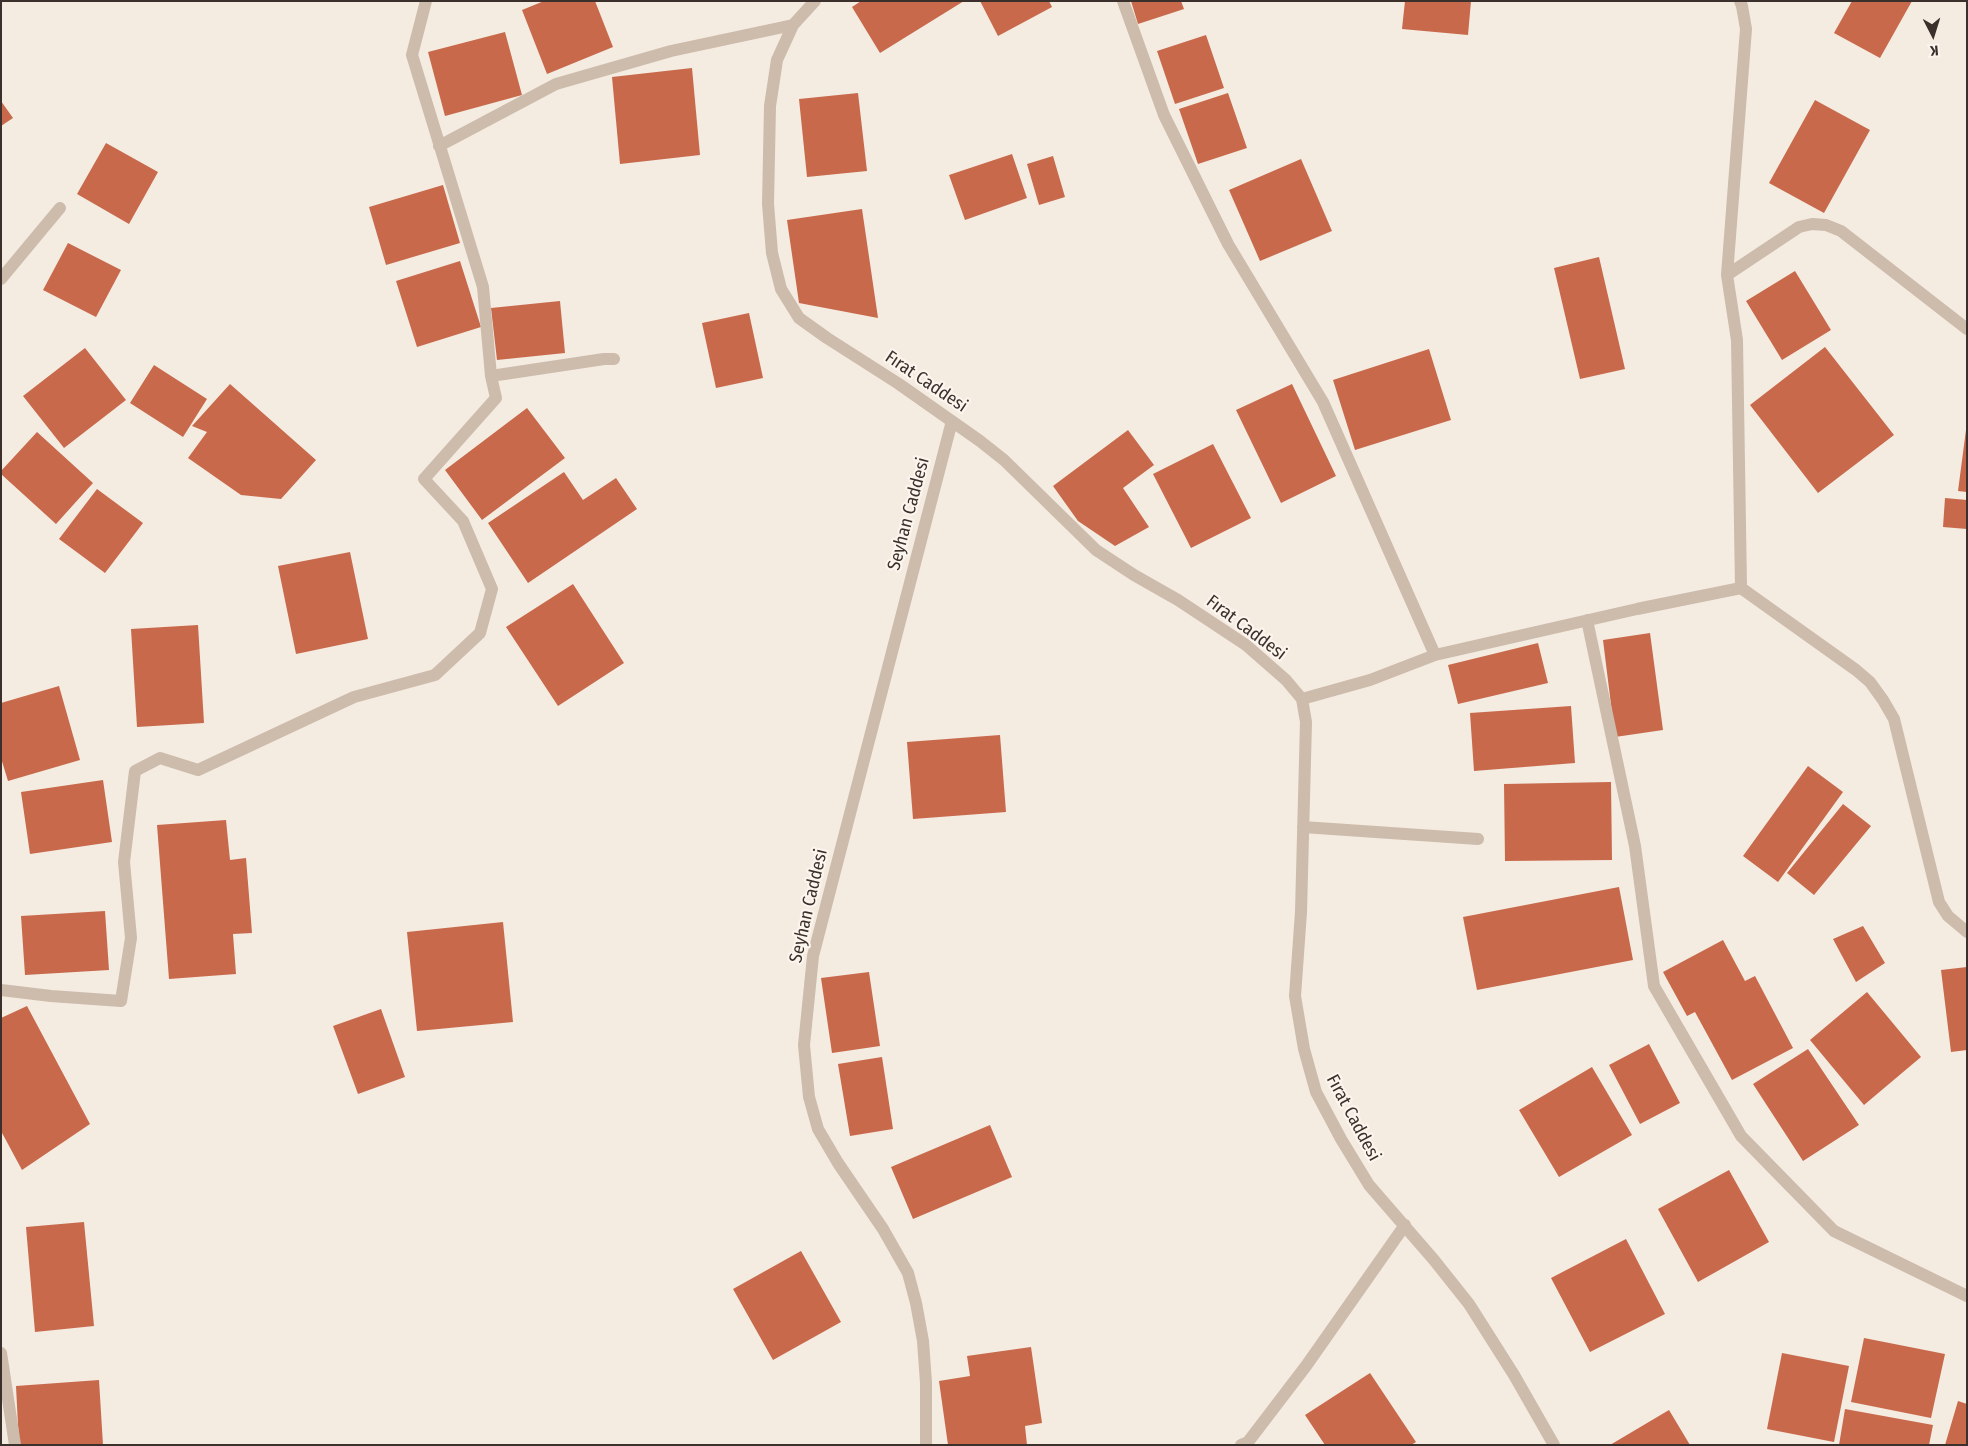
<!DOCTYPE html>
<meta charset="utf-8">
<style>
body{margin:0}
#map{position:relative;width:1968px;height:1446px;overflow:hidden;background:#f4ebe1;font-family:"Fira Sans Condensed",sans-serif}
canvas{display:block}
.frame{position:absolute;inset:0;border:2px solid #3b302b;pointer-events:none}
.north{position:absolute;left:1908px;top:10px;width:50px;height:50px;-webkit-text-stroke:4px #fbf5ee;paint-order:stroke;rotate:175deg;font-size:14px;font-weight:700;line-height:20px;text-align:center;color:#3b302b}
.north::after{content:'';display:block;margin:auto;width:18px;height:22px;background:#3b302b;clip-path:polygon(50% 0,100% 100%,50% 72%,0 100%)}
</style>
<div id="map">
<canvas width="1968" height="1446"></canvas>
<div class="frame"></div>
<div class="north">K</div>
</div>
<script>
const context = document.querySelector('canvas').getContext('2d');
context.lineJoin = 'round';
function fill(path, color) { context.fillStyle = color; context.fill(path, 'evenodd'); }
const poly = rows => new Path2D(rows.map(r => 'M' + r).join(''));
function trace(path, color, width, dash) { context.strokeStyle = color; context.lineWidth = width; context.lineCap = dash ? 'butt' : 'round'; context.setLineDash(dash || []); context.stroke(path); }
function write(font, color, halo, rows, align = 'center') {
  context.font = font + ' "Fira Sans Condensed",sans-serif'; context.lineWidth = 4.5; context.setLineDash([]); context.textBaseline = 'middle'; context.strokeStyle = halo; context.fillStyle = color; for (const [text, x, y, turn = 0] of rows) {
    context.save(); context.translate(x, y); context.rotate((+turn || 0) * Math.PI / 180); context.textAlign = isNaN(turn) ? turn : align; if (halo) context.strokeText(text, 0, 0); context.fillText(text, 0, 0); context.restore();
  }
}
fill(poly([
 [544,1,595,1,613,47,547,74,522,10],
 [861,1,964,1,880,53,852,7],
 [980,1,1049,1,1052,7,998,36],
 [1131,1,1181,1,1184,9,1138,24],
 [1405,1,1471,1,1468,35,1402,29],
 [1852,1,1912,1,1880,58,1834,33],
 [505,32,522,95,445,116,428,52],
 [1206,35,1224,88,1175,104,1157,51],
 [692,68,700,155,620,164,612,77],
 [858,93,867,171,807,177,799,99],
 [1228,93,1247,148,1198,164,1179,109],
 [1815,100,1870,130,1824,213,1769,183],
 [1,101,13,118,1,126],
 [106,143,158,172,129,224,77,194],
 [1012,154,1027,198,965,220,949,175],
 [1053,156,1065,197,1039,205,1027,164],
 [1301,159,1332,231,1260,261,1229,190],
 [443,185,460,243,386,265,369,207],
 [862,209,878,318,799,303,787,220],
 [68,243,121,270,96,317,43,290],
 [1599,257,1625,369,1580,379,1554,268],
 [460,261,481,327,417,347,396,281],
 [1795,271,1831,330,1782,360,1746,301],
 [560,301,565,353,497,360,491,308],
 [749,313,763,378,716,388,702,323],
 [1825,347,1894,435,1818,493,1750,405],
 [85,348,126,400,64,448,23,396],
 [1429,349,1451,420,1355,450,1333,380],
 [154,365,207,399,183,437,130,403],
 [230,384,316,460,281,499,241,495,188,458,207,432,192,426],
 [1292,384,1336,476,1281,503,1236,410],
 [527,408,565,458,482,520,445,470],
 [1128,430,1154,465,1123,488,1149,527,1115,546,1078,521,1053,486],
 [1966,430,1967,430,1967,492,1958,491],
 [37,432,93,483,56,524,1,474,1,471],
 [1213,444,1251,518,1191,548,1153,474],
 [564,472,583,500,616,478,637,509,528,583,488,523],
 [97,489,143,523,105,573,59,539],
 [1945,498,1967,500,1967,529,1943,527],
 [350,552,368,639,296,654,278,566],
 [573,584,624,663,558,706,506,627],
 [198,625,204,723,137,727,131,629],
 [1650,633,1663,730,1615,737,1603,640],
 [1538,643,1548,683,1458,704,1448,665],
 [59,686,80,760,8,781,1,758,1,703],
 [1571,706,1575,763,1474,771,1470,713],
 [1000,735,1006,812,913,819,907,742],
 [1808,766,1843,792,1778,882,1743,856],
 [103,780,112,842,30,854,21,792],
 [1611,782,1612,860,1505,861,1504,784],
 [1843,804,1871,826,1814,895,1787,873],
 [226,820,230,860,246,858,252,933,233,934,236,974,169,979,157,825],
 [1619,887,1633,960,1477,990,1463,917],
 [105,911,109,970,25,975,21,916],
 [503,922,513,1022,417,1031,407,932],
 [1863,926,1885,963,1856,982,1833,939],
 [1723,940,1745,981,1755,976,1793,1048,1732,1080,1695,1012,1687,1016,1663,972],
 [1967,967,1967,1050,1951,1052,1941,970],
 [869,972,880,1046,832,1053,821,978],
 [1867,992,1921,1057,1864,1105,1810,1040],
 [27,1006,90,1124,22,1170,1,1131,1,1018],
 [381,1009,405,1077,358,1094,333,1026],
 [1649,1044,1680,1103,1640,1124,1609,1065],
 [1808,1049,1859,1125,1803,1161,1753,1084],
 [882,1057,893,1129,850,1136,838,1064],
 [1592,1067,1632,1135,1559,1177,1519,1110],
 [990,1125,1012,1177,913,1219,891,1167],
 [1729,1170,1769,1242,1698,1282,1658,1209],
 [84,1222,94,1326,35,1332,26,1227],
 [1626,1239,1665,1314,1590,1352,1551,1278],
 [801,1251,841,1322,773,1360,733,1289],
 [1864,1338,1945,1354,1931,1418,1851,1402],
 [1031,1347,1042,1423,1025,1426,1027,1445,948,1445,939,1381,970,1376,967,1356],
 [1782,1353,1849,1366,1834,1442,1767,1429],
 [1370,1373,1416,1442,1411,1445,1325,1445,1305,1415],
 [99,1380,103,1445,19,1445,16,1386],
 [1958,1401,1967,1404,1967,1445,1945,1445],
 [1845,1409,1933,1425,1929,1445,1839,1445],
 [1669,1410,1690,1445,1610,1445]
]), '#c8694b');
trace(poly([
 [815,1,793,25,777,60,770,106,768,204,772,253,781,289,799,318,827,338,899,384,980,441,1004,460,1096,550,1134,575,1178,600,1246,645,1286,680,1302,699,1306,722,1301,912,1295,996,1304,1049,1316,1092,1341,1139,1369,1185,1434,1260,1469,1304,1514,1375,1554,1445],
 [1123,1,1164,115,1228,244,1323,402,1435,655],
 [1740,1,1742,6,1746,29,1727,275,1737,340,1741,588],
 [439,146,556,84,671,51,793,25],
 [1727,275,1799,227,1812,224,1826,225,1841,231,1967,329],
 [1,279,60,208],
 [491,376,604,359,614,359],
 [1587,620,1635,846,1654,986,1741,1136,1834,1231,1967,1296],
 [1302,699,1370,680,1435,655,1637,609,1741,588,1856,670,1870,682,1883,700,1894,719,1939,902,1948,916,1967,932],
 [1303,827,1478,839],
 [1,990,51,996,121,1001,131,938,124,862,135,771,160,758,198,770,354,697,435,675,480,633,492,589,463,521,424,479,496,398,491,376,483,287,412,55,426,1],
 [1,1353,15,1445],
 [926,1445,926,1383,923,1341,916,1303,908,1273,883,1229,838,1163,818,1129,809,1097,804,1045,813,956,952,421],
 [1241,1445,1248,1442,1306,1366,1405,1225]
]), '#cdbbac', 12);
write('18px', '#3b302b', '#fbf5ee', [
 ["Fırat Caddesi",926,382,34],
 ["Seyhan Caddesi",909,514,-75],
 ["Fırat Caddesi",1246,628,37],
 ["Seyhan Caddesi",809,906,-77],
 ["Fırat Caddesi",1353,1118,62]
]);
</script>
